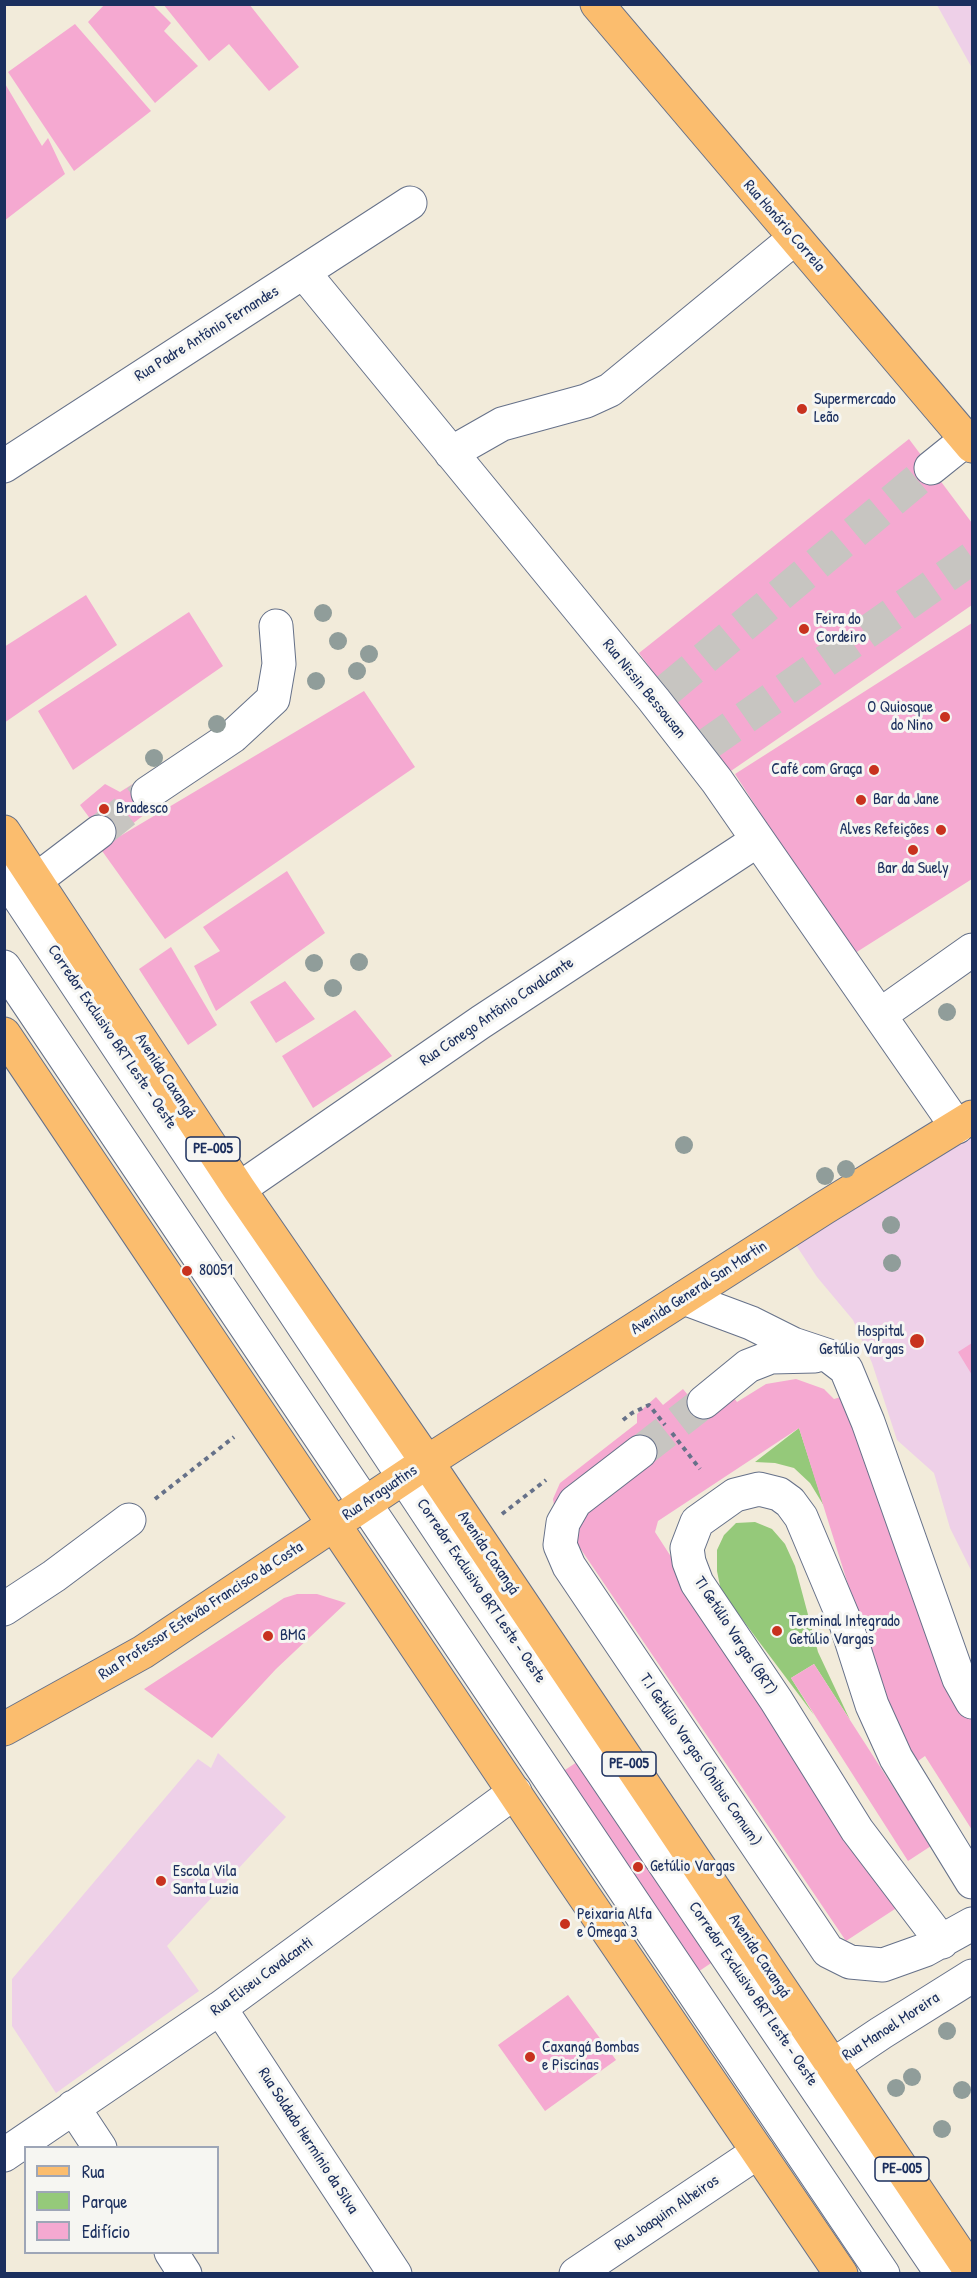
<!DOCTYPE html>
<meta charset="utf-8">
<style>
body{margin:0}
#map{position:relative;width:977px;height:2278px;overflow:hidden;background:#f2ebda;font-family:"Patrick Hand",sans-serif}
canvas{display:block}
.frame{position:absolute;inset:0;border:6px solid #1b2f5e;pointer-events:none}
.legend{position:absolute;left:24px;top:2146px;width:195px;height:108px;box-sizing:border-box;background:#f6f6f2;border:2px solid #9ea6b7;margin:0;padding:8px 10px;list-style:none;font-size:18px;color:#1b2f5e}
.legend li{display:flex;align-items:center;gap:12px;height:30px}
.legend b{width:30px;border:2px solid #9ea6b7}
</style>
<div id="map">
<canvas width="977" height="2278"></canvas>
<div class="frame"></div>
<ul class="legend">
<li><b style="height:8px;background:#fbbd6e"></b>Rua</li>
<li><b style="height:16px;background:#95c97a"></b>Parque</li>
<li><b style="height:16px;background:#f5a9d1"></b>Edifício</li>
</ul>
</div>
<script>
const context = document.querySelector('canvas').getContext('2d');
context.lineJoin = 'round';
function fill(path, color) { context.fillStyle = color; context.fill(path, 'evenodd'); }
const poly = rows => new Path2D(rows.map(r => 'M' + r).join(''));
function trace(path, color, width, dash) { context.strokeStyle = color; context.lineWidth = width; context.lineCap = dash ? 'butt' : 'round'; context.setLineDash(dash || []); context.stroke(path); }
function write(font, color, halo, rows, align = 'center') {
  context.font = font + ' "Patrick Hand",sans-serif'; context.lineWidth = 6; context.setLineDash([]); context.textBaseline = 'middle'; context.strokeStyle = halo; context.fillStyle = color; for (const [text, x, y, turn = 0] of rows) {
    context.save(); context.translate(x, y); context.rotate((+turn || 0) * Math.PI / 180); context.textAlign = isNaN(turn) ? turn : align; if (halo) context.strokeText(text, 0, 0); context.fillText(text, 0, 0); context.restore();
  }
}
fill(poly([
 [937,5,972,5,972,68],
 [972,1125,972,1572,950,1528,934,1473,897,1440,872,1363,853,1320,817,1277,794,1242],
 [218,1753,286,1817,167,1946,199,1991,56,2093,12,2026,12,1979,198,1759,211,1768]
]), '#eed0e8');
fill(poly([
 [799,1428,824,1506,810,1483,794,1468,775,1463,755,1462],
 [755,1522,772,1529,785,1544,795,1566,818,1652,850,1720,814,1664,791,1678,814,1715,721,1591,717,1571,717,1550,724,1535,736,1523]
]), '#95c97a');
fill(poly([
 [105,4,152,4,171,23,164,31,198,66,155,103,88,22],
 [163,4,249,4,299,67,269,91,229,44,209,61],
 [75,24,151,111,74,171,8,72],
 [4,82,42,146,48,138,65,174,4,221],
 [909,439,972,523,972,605,728,773,639,653],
 [86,595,117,645,4,723,4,647],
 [189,612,223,666,73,770,38,711],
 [972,623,972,879,852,955,735,774],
 [364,691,415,767,165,939,100,848],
 [142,778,154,807,108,843,80,805,105,784,120,792],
 [287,871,325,933,216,1011,194,966,220,951,203,927],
 [171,947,217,1025,188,1045,139,969],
 [285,981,315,1019,276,1043,250,1002],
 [355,1010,392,1056,313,1108,282,1056],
 [972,1343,972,1375,958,1352],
 [720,1379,737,1402,766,1384,796,1379,824,1389,834,1399,851,1394,972,1711,972,1830,925,1756,911,1766,897,1741,799,1428,658,1521,655,1532,898,1907,846,1941,555,1511,553,1499,560,1483,637,1423,637,1414,656,1397,663,1405,683,1389,692,1400],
 [297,1594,317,1594,346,1603,276,1669,212,1738,144,1689,284,1598],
 [814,1664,931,1846,908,1861,791,1678],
 [586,1756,720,1957,689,1978,562,1772],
 [568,1995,616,2060,545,2111,498,2045]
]), '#f5a9d1');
trace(poly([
 [667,690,931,468],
 [705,746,972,558],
 [99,832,148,793],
 [640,1452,704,1402]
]), '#c7c5c1', 33, [33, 16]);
const minor = poly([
 [304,273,654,700,717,781,957,1127],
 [451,453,502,424,586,401,610,390,795,238],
 [4,466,410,203],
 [931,468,967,439],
 [148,793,233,736,273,699,279,664,276,626],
 [4,875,453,1551,942,2274],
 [36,880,99,832],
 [4,967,883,2274],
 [880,1015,972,950],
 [239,1189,481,1022,758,840],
 [684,1298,751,1323,793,1344,829,1356,846,1369,868,1422,959,1679,972,1702],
 [704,1402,748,1366,771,1357,815,1356],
 [640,1452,575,1502,563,1523,560,1545,569,1566,812,1927,828,1951,850,1962,883,1965,925,1950,972,1924],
 [4,1609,54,1576,129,1520],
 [942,1942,857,1830,776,1700,697,1583,689,1562,687,1548,697,1522,735,1495,759,1489,779,1494,790,1502,801,1517,846,1624,872,1705,896,1758,972,1882],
 [220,2008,395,2274],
 [811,2080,881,2033,972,1976],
 [73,2107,100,2148],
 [4,2155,220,2008,515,1792],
 [171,2252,185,2274],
 [576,2274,758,2152]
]);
const major = poly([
 [597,4,972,446],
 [4,832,239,1189,427,1462,972,2273],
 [4,1034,557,1856,841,2274],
 [4,1729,143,1652,427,1462,824,1208,972,1117]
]);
trace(minor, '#667189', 35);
trace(major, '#667189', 35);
trace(poly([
 [623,1420,632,1413,649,1405,665,1425],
 [672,1433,700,1469],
 [155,1499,234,1437],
 [502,1514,546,1480]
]), '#667189', 4, [4.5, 4.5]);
trace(minor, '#fff', 33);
trace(major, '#fbbd6e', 33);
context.fillStyle = '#909d9a';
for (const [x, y] of [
 [323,613],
 [338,641],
 [369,654],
 [357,671],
 [316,681],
 [217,724],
 [154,758],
 [359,962],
 [314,963],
 [333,988],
 [947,1012],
 [684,1145],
 [846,1169],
 [825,1176],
 [891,1225],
 [892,1263],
 [947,2031],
 [912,2077],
 [896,2088],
 [962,2090],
 [942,2129]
]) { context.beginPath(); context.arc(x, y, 9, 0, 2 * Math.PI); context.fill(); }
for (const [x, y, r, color] of [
 [802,409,6,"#c8321e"],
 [804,629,6,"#c8321e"],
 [945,717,6,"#c8321e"],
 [874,770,6,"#c8321e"],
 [861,800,6,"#c8321e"],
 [104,809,6,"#c8321e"],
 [941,830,6,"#c8321e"],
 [913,850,6,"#c8321e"],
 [187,1271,6,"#c8321e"],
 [917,1341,8,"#c8321e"],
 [777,1631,6,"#c8321e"],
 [268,1636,6,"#c8321e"],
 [638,1867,6,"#c8321e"],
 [161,1881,6,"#c8321e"],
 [565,1924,6,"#c8321e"],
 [530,2057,6,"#c8321e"]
]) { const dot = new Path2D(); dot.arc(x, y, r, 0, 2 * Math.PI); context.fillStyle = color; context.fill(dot); trace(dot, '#f6f6f2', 2); }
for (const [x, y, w] of [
 [213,1149,54],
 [629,1764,54],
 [902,2169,54]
]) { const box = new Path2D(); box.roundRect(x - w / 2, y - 12, w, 24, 4.5); context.fillStyle = '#f6f6f2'; context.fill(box); trace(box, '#1b2f5e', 1.5); }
write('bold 15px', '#1b2f5e', null, [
 ["PE-005",213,1149],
 ["PE-005",629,1764],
 ["PE-005",902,2169]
]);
write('16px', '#1b2f5e', '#f6f6f2', [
 ["Rua Honório Correia",784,226,49],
 ["Rua Padre Antônio Fernandes",207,334,-32],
 ["Rua Nissin Bessousan",644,689,51],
 ["Rua Cônego Antônio Cavalcante",497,1012,-34],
 ["Corredor Exclusivo BRT Leste - Oeste",112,1037,56],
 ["Avenida Caxangá",165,1076,57],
 ["Avenida General San Martin",699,1288,-33],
 ["Rua Araguatins",380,1493,-34],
 ["Avenida Caxangá",488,1553,56],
 ["Corredor Exclusivo BRT Leste - Oeste",481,1591,56],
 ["Rua Professor Estevão Francisco da Costa",201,1611,-33],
 ["TI Getúlio Vargas (BRT)",735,1636,57],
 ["T.I Getúlio Vargas (Ônibus Comum)",700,1760,56],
 ["Avenida Caxangá",759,1956,56],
 ["Rua Eliseu Cavalcanti",262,1977,-36],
 ["Corredor Exclusivo BRT Leste - Oeste",753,1994,56],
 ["Rua Manoel Moreira",891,2027,-33],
 ["Rua Soldado Hermínio da Silva",308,2141,57],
 ["Rua Joaquim Alheiros",667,2213,-34]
]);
write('16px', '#1b2f5e', '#f6f6f2', [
 ["Supermercado",814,400],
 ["Leão",814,418],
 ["Feira do",816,620],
 ["Cordeiro",816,638],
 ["O Quiosque",933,708,"right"],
 ["do Nino",933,726,"right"],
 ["Café com Graça",862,770,"right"],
 ["Bar da Jane",873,800],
 ["Bradesco",116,809],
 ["Alves Refeições",929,830,"right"],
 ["Bar da Suely",913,869,"center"],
 ["80051",199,1271],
 ["Hospital",904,1332,"right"],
 ["Getúlio Vargas",904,1350,"right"],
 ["Terminal Integrado",789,1622],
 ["Getúlio Vargas",789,1640],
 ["BMG",280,1636],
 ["Getúlio Vargas",650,1867],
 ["Escola Vila",173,1872],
 ["Santa Luzia",173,1890],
 ["Peixaria Alfa",577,1915],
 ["e Ômega 3",577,1933],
 ["Caxangá Bombas",542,2048],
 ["e Piscinas",542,2066]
], 'left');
</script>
